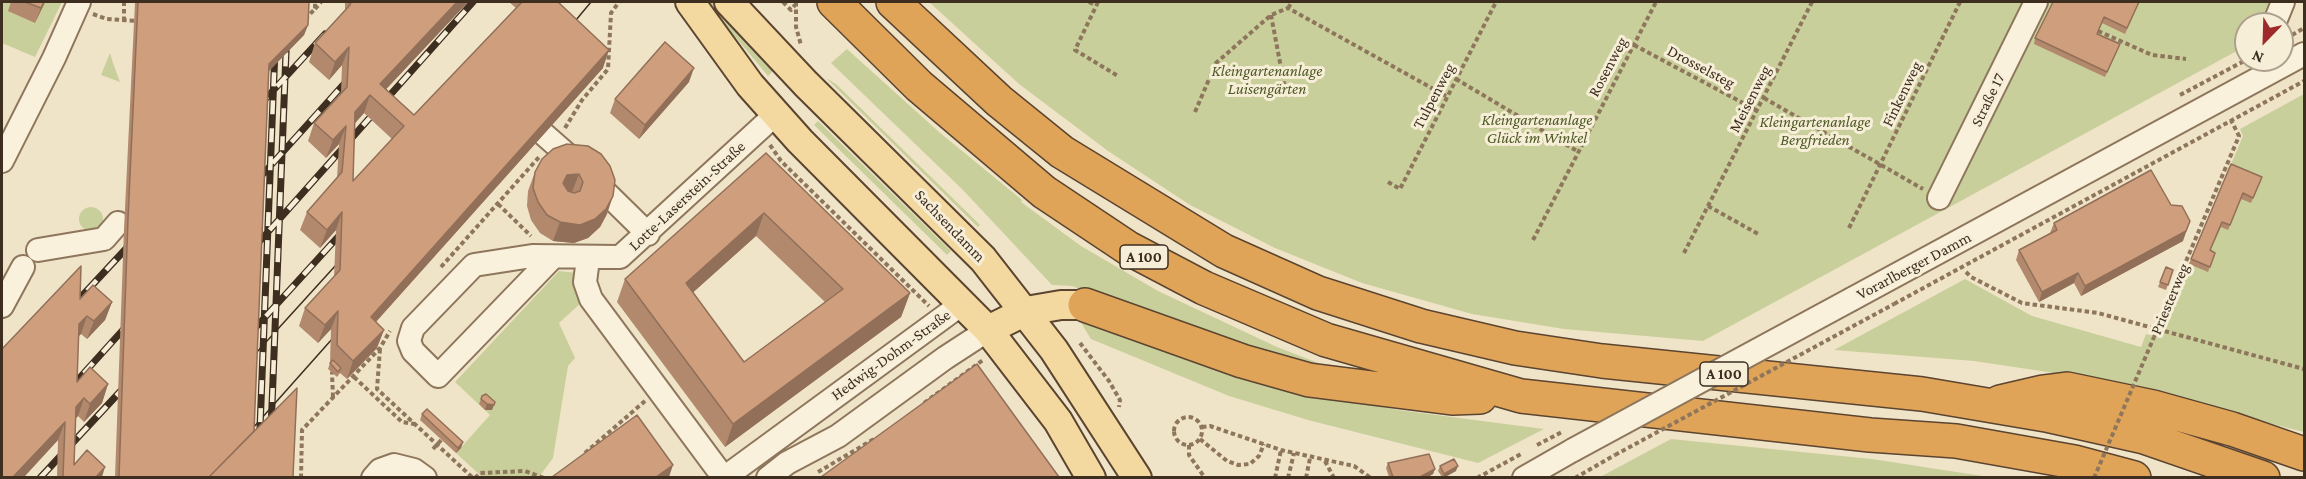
<!DOCTYPE html>
<meta charset="utf-8">
<style>
body{margin:0}
#map{position:relative;width:2306px;height:479px;overflow:hidden;background:#f0e4c8;font-family:"Crimson Pro",serif}
canvas{display:block}
.frame{position:absolute;inset:0;border:3px solid #3d2e20;pointer-events:none}
.north{position:absolute;left:2234px;top:12px;width:60px;height:60px;box-sizing:border-box;background:#f7eed8;border:2px solid #ada18e;border-radius:50%;rotate:203deg;font-size:16px;font-weight:700;line-height:24px;text-align:center;color:#3d2e20}
.north::after{content:'';display:block;margin:auto;width:21px;height:27px;background:#9e2a2b;clip-path:polygon(50% 0,100% 100%,50% 72%,0 100%)}
</style>
<div id="map">
<canvas width="2306" height="479"></canvas>
<div class="frame"></div>
<div class="north">N</div>
</div>
<script>
const context = document.querySelector('canvas').getContext('2d');
context.lineJoin = 'round';
function fill(path, color) { context.fillStyle = color; context.fill(path, 'evenodd'); }
const poly = rows => new Path2D(rows.map(r => 'M' + r).join(''));
function trace(path, color, width, dash) { context.strokeStyle = color; context.lineWidth = width; context.lineCap = dash ? 'butt' : 'round'; context.setLineDash(dash || []); context.stroke(path); }
function write(font, color, halo, rows, align = 'center') {
  context.font = font + ' "Crimson Pro",serif'; context.lineWidth = 6; context.setLineDash([]); context.textBaseline = 'middle'; context.strokeStyle = halo; context.fillStyle = color; for (const [text, x, y, turn = 0] of rows) {
    context.save(); context.translate(x, y); context.rotate((+turn || 0) * Math.PI / 180); context.textAlign = isNaN(turn) ? turn : align; if (halo) context.strokeText(text, 0, 0); context.fillText(text, 0, 0); context.restore();
  }
}
fill(poly([
 [2,2,62,2,35,57,2,43],
 [706,2,714,2,737,29,776,68,768,76],
 [929,2,2269,2,2259,24,2246,24,2246,46,1703,341,1564,329,1472,314,1362,283,1275,248,1190,205,1108,151,1019,84],
 [847,49,939,132,1022,200,1021,202,1081,246,1158,291,1277,347,1326,366,1326,369,1204,336,1072,286,1052,285,963,190,831,63],
 [110,53,113,63,120,82,101,75],
 [826,78,836,84,980,225,978,227],
 [2304,94,2304,432,2142,391,2068,375,1974,361,1834,350,1965,279,2032,316,2141,347,2146,334,2158,337,2243,136,2240,129],
 [818,121,951,251,947,255,814,125],
 '79 219a12 12 0 1 1 24 0a12 12 0 1 1-24 0Z',
 [559,271,578,273,583,301,559,323,575,358,568,366,553,458,539,477,482,477,456,453,490,415,455,382],
 [1086,319,1308,393,1398,410,1544,429,1478,463,1308,420,1229,396,1091,339,1080,321],
 [1671,439,1872,459,1989,477,1600,477]
]), '#c9cf9b');
const minor = poly([
 [2274,24,2283,2],
 [2,161,54,58,79,2],
 [591,178,648,234],
 [1939,198,2036,2],
 [38,250,104,239,118,223],
 [553,257,438,376,413,351,409,341,413,328,474,265,532,256,620,257,776,114],
 [588,259,585,282,591,299,724,478],
 [1852,299,2304,54],
 [2,306,23,267],
 [373,478,380,470,394,465,414,470,425,478],
 [724,478,963,303],
 [768,478,787,463,838,436,945,358,988,330],
 [1524,478,1573,450]
]);
const major = poly([
 [690,2,750,85,800,141,988,330,1058,421,1091,478],
 [729,2,806,84,983,259,1054,350,1137,478],
 [988,330,1026,311,1061,305,1085,305]
]);
const highway = poly([
 [834,2,919,86,1044,192,1128,248,1204,288,1326,340,1521,396,1870,435,1956,441,2074,462,2134,478],
 [893,2,999,101,1062,152,1224,251,1318,293,1421,326,1515,348,1602,361,1922,394,2046,415,2144,437,2263,478],
 [1085,305,1242,361,1309,380,1452,398,1480,397],
 [2000,402,2043,392,2067,389,2153,407,2232,429,2304,454]
]);
trace(minor, '#8d765c', 26);
trace(major, '#5b4430', 32);
trace(highway, '#5b4430', 36);
trace(poly([
 [783,2,791,10,795,5,792,2],
 [796,2,796,27,801,45],
 [1089,2,1095,5],
 [1098,2,1075,50,1118,76],
 [1288,8,1292,2],
 [315,9,321,2],
 [93,14,107,19,138,21],
 [1271,15,1286,94],
 [305,19,315,9,315,2],
 [124,21,124,2],
 [2098,31,2152,55,2186,59],
 [2292,35,2304,28],
 [1634,45,1758,111],
 [1456,79,1577,151],
 [2180,95,2246,60],
 [1764,98,1923,189],
 [1195,112,1216,63,1271,15,1288,8,1446,96],
 [565,128,582,100,608,69,611,13,619,2],
 [770,145,781,161,929,306],
 [1388,182,1400,189,1496,2],
 [498,204,531,236],
 [1708,206,1760,235],
 [1849,228,1960,2],
 [1533,240,1656,2],
 [1684,253,1812,2],
 [441,267,540,156],
 [1966,272,1971,277,2022,303,2098,313,2304,369],
 [1894,304,2304,81],
 [2154,337,2239,136,2231,120],
 [1080,343,1109,381,1120,400,1119,407],
 [380,349,377,389,473,478],
 [354,377,402,422,414,424],
 [333,397,332,373,335,371],
 [924,403,983,360],
 '1174 431a14 14 0 1 1 28 0a14 14 0 1 1-28 0Z',
 [1202,427,1210,426,1281,450,1354,466,1371,478],
 [1200,439,1227,461,1238,465,1250,464,1259,456,1264,444],
 [1189,445,1189,455,1205,478],
 [433,449,445,436],
 [585,453,645,401],
 [1325,461,1334,478],
 [818,472,874,439],
 [301,478,302,430,380,348,390,331],
 [475,478,480,473,525,471,544,478],
 [1275,478,1281,450],
 [1288,478,1294,453],
 [1306,478,1310,458],
 [1477,478,1523,453],
 [1575,478,1615,455]
]), '#8d765c', 4, [4.5, 3]);
trace(minor, '#faf1dc', 22);
trace(major, '#f3d9a0', 28);
trace(highway, '#e0a458', 33);
trace(poly([
 [566,32,591,2],
 [247,363,346,254],
 [244,438,341,329]
]), '#3d2e20', 1.5);
const rail = poly([
 [258,107,325,34],
 [254,184,352,75],
 [251,251,473,2],
 [68,311,135,239],
 [247,337,346,228],
 [65,394,131,321],
 [271,430,288,2],
 [40,478,130,381],
 [258,478,275,49]
]);
trace(rail, '#3d2e20', 7);
trace(rail, '#f7eed8', 4.5, [14]);
const minorBridge = poly([
 [539,130,580,166],
 [1573,450,1852,299]
]);
trace(minorBridge, '#8d765c', 26, []);
trace(poly([
 [1537,445,1562,432],
 [1615,455,1894,304],
 [2094,478,2154,337]
]), '#8d765c', 4, [4.5, 3]);
trace(minorBridge, '#faf1dc', 22);
fill(poly([
 [11,2,45,2,35,23,8,11],
 [135,2,309,2,308,25,304,35,269,71,254,431,293,477,115,477,124,229],
 [345,2,468,2,386,89,414,115,516,8,509,2,558,2,603,68,376,322,377,348,347,379,340,373,337,377,328,369,330,363,331,329,318,343,299,326,305,308,334,277,336,230,320,248,300,230,307,212,337,179,339,144,326,158,308,141,314,123,341,94,342,65,329,80,309,62,315,43,345,12],
 [364,113,392,139,353,181,355,123],
 [2139,2,2125,34,2102,23,2097,34,2120,44,2105,77,2034,44,2035,38],
 [689,82,639,139,610,113,615,99],
 [567,144,607,214,600,227,588,238,574,243,553,241,540,233,531,220,527,206,528,191,535,172],
 [766,153,910,293,901,317,725,447,617,302,625,279],
 [756,236,825,302,744,362,693,292],
 [2231,164,2262,177,2251,203,2241,199,2228,230,2221,227,2210,251,2215,253,2208,272,2189,264],
 [2054,223,2183,241,2081,296,2074,283,2039,302,2016,260,2019,250,2050,233],
 [2166,267,2173,270,2166,290,2158,287],
 [80,299,112,302,105,320,87,339,81,334,78,336,77,382,108,384,102,403,84,422,78,416,75,419,74,465,102,477,57,477,58,440,24,477,2,477],
 [482,396,492,410,485,410,479,404],
 [422,414,463,442,461,448,456,453,420,420],
 [1388,463,1435,469,1433,474,1428,477,1389,477,1386,468],
 [1440,466,1456,471,1445,477,1442,477,1438,471]
]), '#b2896c');
fill(poly([
 [44,2,45,2,35,23,41,8],
 [457,2,468,2,376,100,380,84],
 [308,25,304,35,266,74,269,64],
 [349,47,342,65,329,80,335,62],
 [609,50,603,68,364,335,371,317],
 [694,68,689,82,639,139,645,125],
 [370,95,364,113,349,130,355,112],
 [346,126,339,144,326,158,333,140],
 [579,174,572,192,557,201,567,175],
 [613,196,607,214,600,227,588,238,574,243,553,241,560,222],
 [342,212,336,230,320,248,327,230],
 [764,213,756,236,678,306,686,283],
 [2190,221,2183,241,2081,296,2085,286],
 [2078,273,2074,283,2039,302,2042,292],
 [910,293,901,317,725,447,733,424],
 [112,302,105,320,87,339,94,321],
 [338,311,331,329,318,343,325,325],
 [87,316,81,334,72,343,79,324],
 [384,330,377,348,347,379,353,361],
 [108,384,102,403,84,422,90,404],
 [84,398,78,416,69,425,76,407],
 [487,404,494,405,492,410,485,410],
 [65,422,58,440,24,477,13,477],
 [463,442,461,448,456,453,458,448],
 [673,465,669,477,656,477],
 [1458,466,1456,471,1445,477,1443,477,1444,474],
 [105,467,102,477,96,477],
 [1435,469,1433,474,1428,477,1420,477]
]), '#916f58');
const building = poly([
 [25,2,44,2,41,8,25,2],
 [138,2,309,2,308,25,269,64,254,431,209,477,119,477,128,219,138,2],
 [351,2,457,2,380,84,414,115,522,2,558,2,609,50,371,317,384,330,353,361,337,345,338,311,325,325,305,308,340,270,342,212,327,230,307,212,342,172,346,126,333,140,314,123,347,87,349,47,335,62,315,43,350,5,351,2],
 [370,95,404,126,353,181,355,112,370,95],
 [2053,2,2139,2,2127,28,2104,17,2097,34,2120,44,2107,72,2035,38,2053,2],
 [665,42,694,68,645,125,615,99,665,42],
 [567,144,588,146,601,154,610,166,615,180,613,196,606,209,595,219,580,225,560,222,547,215,538,202,533,188,535,172,542,159,553,149,567,144],
 [579,174,583,182,580,191,574,193,568,191,563,183,567,175,579,174],
 [766,153,910,293,733,424,625,279,766,153],
 [764,213,843,289,744,362,686,283,764,213],
 [2231,164,2262,177,2253,198,2243,193,2230,225,2222,222,2210,250,2215,253,2210,267,2191,259,2231,164],
 [2151,170,2171,205,2182,206,2190,221,2186,231,2085,286,2078,273,2042,292,2019,250,2057,230,2054,223,2151,170],
 [81,266,80,299,93,285,112,302,94,321,87,316,79,324,77,382,90,367,108,384,90,404,84,398,76,407,74,465,87,450,105,467,96,477,63,477,65,422,13,477,2,477,2,349,81,266],
 [2166,267,2173,270,2168,285,2160,282,2166,267],
 [333,360,341,368,338,372,330,363,333,360],
 [977,364,1059,477,821,477,977,364],
 [297,388,293,477,209,477,297,388],
 [486,394,495,402,494,405,487,404,481,399,482,396,486,394],
 [427,409,463,442,458,448,422,414,427,409],
 [637,415,673,465,656,477,552,477,637,415],
 [1429,454,1435,469,1420,477,1393,477,1388,463,1429,454],
 [1454,459,1458,466,1444,474,1440,466,1454,459]
]);
fill(building, '#cf9f7d');
trace(building, '#916f58', 1.5);
for (const [x, y, w] of [
 [1144,257,48],
 [1724,374,48]
]) { const box = new Path2D(); box.roundRect(x - w / 2, y - 12, w, 24, 4.5); context.fillStyle = '#f7eed8'; context.fill(box); trace(box, '#3d2e20', 1.5); }
write('bold 15px', '#3d2e20', null, [
 ["A 100",1144,257],
 ["A 100",1724,374]
]);
write('16px', '#3d2e20', '#f7eed8', [
 ["Rosenweg",1608,67,-62],
 ["Drosselsteg",1701,67,28],
 ["Finkenweg",1902,94,-64],
 ["Tulpenweg",1434,96,-62],
 ["Meisenweg",1750,99,-63],
 ["Straße 17",1988,100,-64],
 ["Lotte-Laserstein-Straße",687,196,-43],
 ["Sachsendamm",950,226,46],
 ["Vorarlberger Damm",1914,266,-28],
 ["Priesterweg",2170,299,-67],
 ["Hedwig-Dohm-Straße",891,355,-36]
]);
write('italic 16px', '#4d5a26', '#f7eed8', [
 ["Kleingartenanlage",1267,71],
 ["Luisengärten",1267,89],
 ["Kleingartenanlage",1537,120],
 ["Glück im Winkel",1537,138],
 ["Kleingartenanlage",1815,122],
 ["Bergfrieden",1815,140]
]);
</script>
